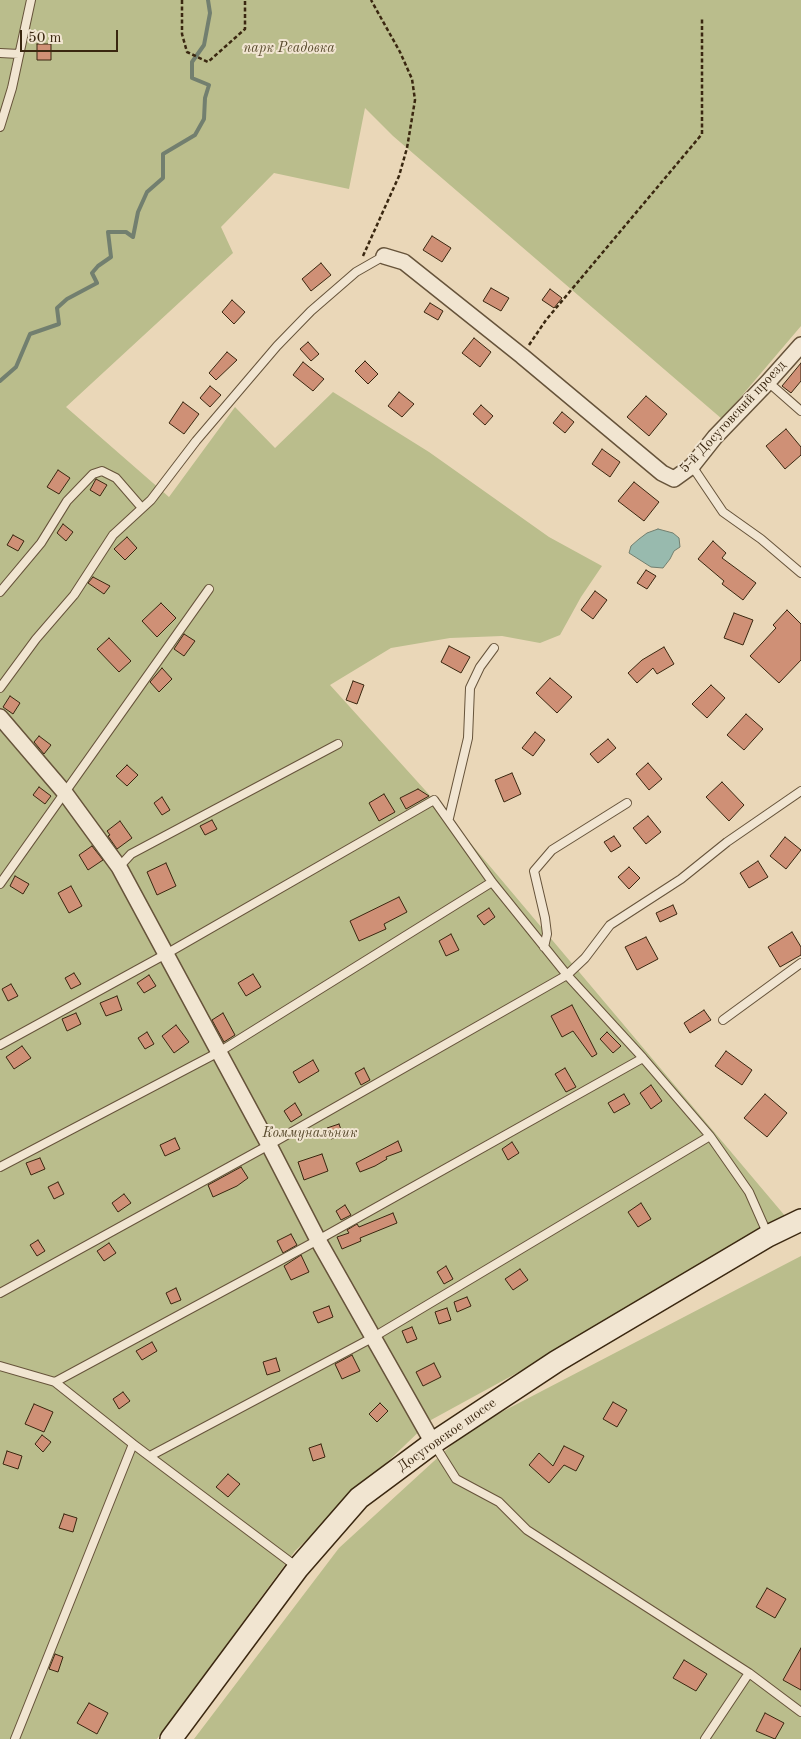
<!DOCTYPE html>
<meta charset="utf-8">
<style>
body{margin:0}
#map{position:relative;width:801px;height:1739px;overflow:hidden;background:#ead7b8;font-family:"Old Standard TT",serif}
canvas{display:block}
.scale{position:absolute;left:20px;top:30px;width:98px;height:22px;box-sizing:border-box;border:2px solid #3a2710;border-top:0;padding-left:6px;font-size:15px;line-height:18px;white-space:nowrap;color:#3a2710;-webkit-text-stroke:4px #f1e5d1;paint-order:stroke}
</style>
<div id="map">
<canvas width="801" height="1739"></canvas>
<div class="scale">50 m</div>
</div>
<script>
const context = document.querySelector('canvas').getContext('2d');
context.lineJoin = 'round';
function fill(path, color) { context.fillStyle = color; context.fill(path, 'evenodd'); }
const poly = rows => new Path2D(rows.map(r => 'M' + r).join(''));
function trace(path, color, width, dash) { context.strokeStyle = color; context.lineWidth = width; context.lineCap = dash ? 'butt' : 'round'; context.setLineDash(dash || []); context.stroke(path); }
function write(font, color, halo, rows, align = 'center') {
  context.font = font + ' "Old Standard TT",serif'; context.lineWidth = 4; context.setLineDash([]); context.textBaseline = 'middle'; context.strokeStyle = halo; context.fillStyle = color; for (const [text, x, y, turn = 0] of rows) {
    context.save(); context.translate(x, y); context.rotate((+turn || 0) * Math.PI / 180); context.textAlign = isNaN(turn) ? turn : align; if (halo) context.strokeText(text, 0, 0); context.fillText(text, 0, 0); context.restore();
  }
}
fill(poly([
 [0,0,801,0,801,326,722,419,393,136,365,108,349,189,274,173,221,227,233,253,66,407,169,497,235,407,275,448,333,392,429,452,549,537,602,566,581,597,560,635,540,643,502,636,450,638,391,648,330,685,434,800,791,1223,431,1420,295,1551,157,1739,0,1739],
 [801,1256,801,1739,194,1739,339,1548,469,1429]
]), '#babd8c');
const water = poly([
 [658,529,673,533,679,538,680,547,674,551,670,559,663,568,651,567,629,553,631,546,639,539,647,533,658,529]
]);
fill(water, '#98baae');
trace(water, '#727f6f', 1);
trace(poly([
 [0,381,16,367,30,334,59,324,57,308,67,299,97,283,92,273,98,266,111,257,108,232,126,232,133,237,138,212,147,192,163,178,163,154,195,135,204,119,205,98,209,85,192,78,192,62,204,45,210,13,208,0]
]), '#727f6f', 4);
const building = poly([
 [37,44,51,44,51,60,37,60,37,44],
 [432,236,451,248,442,262,423,250,432,236],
 [321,263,331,275,311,291,302,279,321,263],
 [491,288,509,298,501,311,483,301,491,288],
 [550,289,562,298,554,308,542,300,550,289],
 [232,300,245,312,234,324,222,312,232,300],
 [430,303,443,311,438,320,424,312,430,303],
 [474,338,491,352,480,367,462,353,474,338],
 [308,342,319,354,311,361,300,349,308,342],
 [227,352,237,360,216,380,209,373,227,352],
 [365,361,378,374,368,384,355,371,365,361],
 [303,362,324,379,313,391,293,375,303,362],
 [801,363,801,381,791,393,782,386,801,363],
 [210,386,221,395,210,407,200,398,210,386],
 [399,392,414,404,402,417,388,406,399,392],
 [646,396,667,414,649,436,627,417,646,396],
 [183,402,199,414,184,434,169,423,183,402],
 [481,405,493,416,485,425,473,414,481,405],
 [562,412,574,422,565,433,553,423,562,412],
 [786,429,801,447,801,455,785,469,766,446,786,429],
 [602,449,620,462,610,477,592,464,602,449],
 [58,470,70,478,59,494,47,487,58,470],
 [96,479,107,485,100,496,90,490,96,479],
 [634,482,659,502,644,521,618,501,634,482],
 [63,524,73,532,66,541,57,533,63,524],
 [13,535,24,541,18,551,7,545,13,535],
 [127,537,137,548,125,560,114,549,127,537],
 [713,541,726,553,722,558,756,583,743,600,722,584,724,581,698,559,713,541],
 [646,570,656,576,647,589,637,583,646,570],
 [93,577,110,586,104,594,88,583,93,577],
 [595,591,607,600,593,619,581,610,595,591],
 [161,603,176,618,157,637,142,621,161,603],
 [787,610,801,624,801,660,779,683,750,656,776,628,773,625,787,610],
 [734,613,753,620,743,645,724,638,734,613],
 [184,634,195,641,184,656,174,649,184,634],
 [109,638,131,661,119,672,97,649,109,638],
 [449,646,470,657,461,673,441,662,449,646],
 [664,647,674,664,657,674,653,668,637,683,628,673,642,660,664,647],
 [162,668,172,679,159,692,150,682,162,668],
 [550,678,572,697,557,713,536,693,550,678],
 [353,681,364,685,357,704,346,700,353,681],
 [711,685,725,698,707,718,692,704,711,685],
 [10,696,20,703,13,714,3,707,10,696],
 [746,714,763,729,744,750,727,735,746,714],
 [535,732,545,740,533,756,522,748,535,732],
 [39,736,51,745,44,754,34,742,39,736],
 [608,739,616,748,598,763,590,754,608,739],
 [648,763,662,779,649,790,636,774,648,763],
 [127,765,138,775,127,786,116,776,127,765],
 [512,773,521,794,504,802,495,780,512,773],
 [722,782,744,805,729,821,706,797,722,782],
 [39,787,51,796,45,804,33,795,39,787],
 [418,789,429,796,406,809,400,798,418,789],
 [384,794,395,812,379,821,369,803,384,794],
 [162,797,170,810,162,815,154,803,162,797],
 [648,816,661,832,646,844,633,828,648,816],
 [212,820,217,829,205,835,200,826,212,820],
 [120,821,132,838,117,849,108,836,110,835,107,831,120,821],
 [614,836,621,846,611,852,604,842,614,836],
 [785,837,801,850,786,869,770,856,785,837],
 [92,846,103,860,88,870,79,855,92,846],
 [758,861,768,877,749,888,740,873,758,861],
 [166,863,176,886,157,895,147,872,166,863],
 [629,867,640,878,629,889,618,877,629,867],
 [15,876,29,884,23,894,10,886,15,876],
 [71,886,82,906,69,913,58,893,71,886],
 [399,897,407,912,384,924,386,929,359,941,350,921,399,897],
 [673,905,677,914,660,922,656,913,673,905],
 [489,908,495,917,484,925,477,916,489,908],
 [792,932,801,947,801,955,780,967,768,947,792,932],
 [451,934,459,950,446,956,439,941,451,934],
 [646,937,658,959,637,970,625,947,646,937],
 [74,973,81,984,71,989,65,978,74,973],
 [253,974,261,987,246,996,238,983,253,974],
 [149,975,156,986,144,993,137,983,149,975],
 [11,984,18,996,8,1001,2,989,11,984],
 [117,996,122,1010,106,1016,100,1003,117,996],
 [572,1005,597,1054,592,1057,573,1031,562,1037,551,1016,572,1005],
 [704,1010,711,1020,690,1033,684,1023,704,1010],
 [76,1013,81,1024,67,1031,62,1019,76,1013],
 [223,1013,235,1035,224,1042,212,1020,223,1013],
 [176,1025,189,1042,174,1053,162,1036,176,1025],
 [147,1032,154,1044,145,1049,138,1038,147,1032],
 [607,1032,621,1046,613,1053,600,1039,607,1032],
 [22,1046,31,1058,14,1069,6,1057,22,1046],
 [726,1051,752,1070,742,1085,715,1066,726,1051],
 [313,1060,319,1071,299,1083,293,1072,313,1060],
 [364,1068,370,1080,361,1085,355,1073,364,1068],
 [565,1068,576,1087,566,1092,555,1074,565,1068],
 [651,1085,662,1101,651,1109,640,1093,651,1085],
 [624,1094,630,1104,614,1113,608,1103,624,1094],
 [765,1094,787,1113,767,1137,744,1118,765,1094],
 [295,1103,302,1115,291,1122,284,1111,295,1103],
 [339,1124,343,1135,331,1139,327,1128,339,1124],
 [175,1138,180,1149,165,1156,160,1145,175,1138],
 [398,1141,402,1151,386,1157,387,1159,375,1166,360,1172,356,1163,398,1141],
 [512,1142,519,1153,508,1160,502,1149,512,1142],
 [322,1154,328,1171,304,1180,298,1162,322,1154],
 [40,1158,45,1169,31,1175,26,1163,40,1158],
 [241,1167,248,1178,237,1186,213,1197,208,1185,241,1167],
 [58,1182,64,1194,54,1199,48,1187,58,1182],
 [124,1194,131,1203,118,1212,112,1203,124,1194],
 [641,1203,651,1219,638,1227,628,1212,641,1203],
 [345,1205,351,1215,341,1220,336,1211,345,1205],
 [393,1213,397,1223,360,1238,361,1241,342,1249,337,1237,349,1233,347,1230,357,1224,359,1227,393,1213],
 [291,1234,297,1245,283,1253,277,1241,291,1234],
 [38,1240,45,1251,37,1256,30,1245,38,1240],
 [109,1243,116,1253,104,1261,97,1251,109,1243],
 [301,1255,309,1272,291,1280,284,1266,301,1255],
 [446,1266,453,1279,444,1284,437,1272,446,1266],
 [520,1269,528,1280,513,1290,505,1279,520,1269],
 [176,1288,181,1300,171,1304,166,1293,176,1288],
 [467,1297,471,1306,457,1312,454,1302,467,1297],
 [329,1306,333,1317,318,1323,313,1312,329,1306],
 [447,1308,451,1320,439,1324,435,1312,447,1308],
 [412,1327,417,1339,407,1343,402,1331,412,1327],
 [152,1342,157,1351,142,1360,136,1351,152,1342],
 [352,1355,360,1371,342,1379,335,1364,352,1355],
 [276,1358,280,1371,267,1375,263,1362,276,1358],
 [434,1363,441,1377,423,1386,416,1372,434,1363],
 [123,1392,130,1401,119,1409,113,1399,123,1392],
 [613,1402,627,1410,617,1427,603,1419,613,1402],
 [380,1403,388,1411,377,1422,369,1414,380,1403],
 [34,1404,53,1412,44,1432,25,1424,34,1404],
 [42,1435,51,1442,43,1452,35,1444,42,1435],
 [321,1444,325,1457,313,1461,309,1448,321,1444],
 [564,1446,584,1456,576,1471,564,1465,549,1483,529,1465,539,1453,553,1466,564,1446],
 [7,1451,22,1456,18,1469,3,1464,7,1451],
 [228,1474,240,1484,228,1497,216,1487,228,1474],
 [64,1514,77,1518,73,1532,59,1528,64,1514],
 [767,1588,786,1599,775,1618,756,1607,767,1588],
 [801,1648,801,1690,783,1680,801,1648],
 [55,1654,63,1657,58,1672,49,1669,55,1654],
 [684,1660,707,1674,696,1691,673,1678,684,1660],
 [89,1703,108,1713,97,1734,77,1723,89,1703],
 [765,1713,784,1723,775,1739,756,1731,765,1713]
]);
fill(building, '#cf9076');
trace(building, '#3a2710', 1);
const service = poly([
 [0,53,19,54],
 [0,127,12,88,31,0],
 [768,382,801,411],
 [692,466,723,512,761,539,801,573],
 [0,592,41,543,67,501,93,474,102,471,116,478,142,508],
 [0,688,36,639,74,595,113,535,151,500,196,441,277,346,311,311,356,272,384,256],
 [434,800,492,882,567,975,643,1058,710,1136,749,1192,768,1235],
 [446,815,449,818,468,738,470,688,480,667,494,648],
 [119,867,131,854,338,744],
 [0,884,209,589],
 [544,947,547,934,545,918,534,871,552,850,627,803],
 [723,1020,801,963],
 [0,1045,166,954,434,800],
 [0,1167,219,1052,492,882],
 [0,1293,269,1145,567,975,585,958,610,925,681,879,727,842,801,791],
 [0,1366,55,1382,133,1444,297,1567],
 [55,1382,318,1240,643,1058],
 [434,1444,456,1479,499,1502,527,1530,749,1673,801,1712],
 [150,1456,372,1338,710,1136],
 [15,1739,133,1444],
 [705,1739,749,1673]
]);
const minor = poly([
 [384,256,404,262,522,356,662,473,674,479,692,466,715,437,768,382,801,345],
 [0,717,65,793,119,867,269,1145,318,1240,433,1443]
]);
const secondary = poly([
 [171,1739,298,1568,359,1498,433,1443,557,1361,768,1236,801,1220]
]);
trace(service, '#66533a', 10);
trace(minor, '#66533a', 18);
trace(secondary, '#3a2710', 24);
trace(poly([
 [182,0,182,34,187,52,208,62,245,29,245,0],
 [363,256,399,176,407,148,415,100,412,79,400,52,371,0],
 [529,345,546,320,702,134,702,18]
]), '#3a2710', 2.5, [4, 2.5]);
trace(service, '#f1e5d1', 8);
trace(minor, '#f1e5d1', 15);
trace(secondary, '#f1e5d1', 21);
write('italic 14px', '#5a4c2f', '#f1e5d1', [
 ["парк Реадовка",289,48],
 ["Коммунальник",310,1133]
]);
write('14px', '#3a2710', '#f1e5d1', [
 ["5-й Досуговский проезд",733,417,-47],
 ["Досуговское шоссе",447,1435,-35]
]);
</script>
